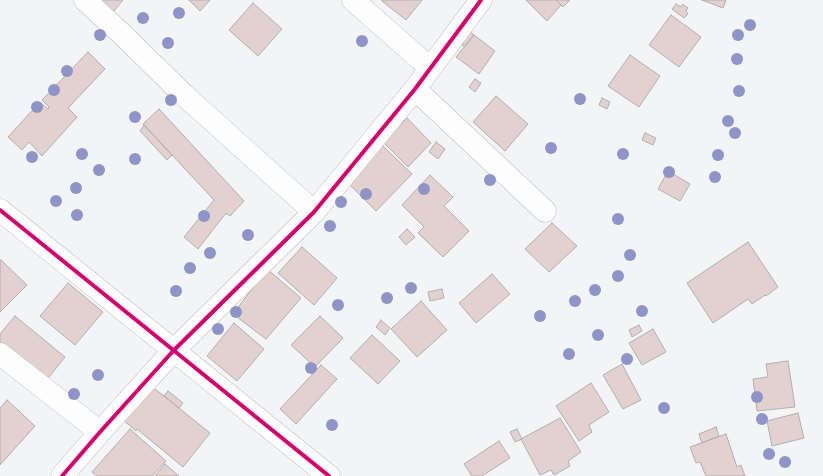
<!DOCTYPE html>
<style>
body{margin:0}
canvas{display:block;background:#f3f4f6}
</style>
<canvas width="823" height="476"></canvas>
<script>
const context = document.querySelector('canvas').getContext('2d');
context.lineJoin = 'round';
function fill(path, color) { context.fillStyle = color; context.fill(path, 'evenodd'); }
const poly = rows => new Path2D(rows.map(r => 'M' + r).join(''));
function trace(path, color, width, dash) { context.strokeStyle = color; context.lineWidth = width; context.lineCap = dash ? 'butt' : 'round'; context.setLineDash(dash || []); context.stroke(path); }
const building = poly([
 [88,0,123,0,108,18,88,0],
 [189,0,210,0,200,11,189,0],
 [382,0,422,0,406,20,382,1,382,0],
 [526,0,556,0,561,5,547,21,526,0],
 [556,0,570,0,563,7,556,0],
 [702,0,726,0,723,8,702,0],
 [253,3,282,29,258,56,229,30,253,3],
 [676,4,681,7,683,4,688,8,686,11,688,14,684,18,672,9,676,4],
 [671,15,701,37,679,67,649,45,671,15],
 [465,27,474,35,464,47,462,45,464,43,457,36,465,27],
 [474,35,495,51,479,74,456,57,474,35],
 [88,52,105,69,68,108,77,117,42,156,29,142,22,150,8,137,40,102,48,109,49,107,42,100,88,52],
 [630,55,660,76,639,107,608,86,630,55],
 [475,79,481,83,475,92,469,87,475,79],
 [496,96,528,124,505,151,473,122,496,96],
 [602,98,610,102,607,109,599,105,602,98],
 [159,109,244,201,230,216,226,213,198,249,184,237,214,200,143,124,159,109],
 [407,118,431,143,408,167,383,142,407,118],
 [144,125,172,155,167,160,140,131,144,125],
 [645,133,656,138,653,145,642,140,645,133],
 [436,142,445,149,438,159,429,152,436,142],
 [383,146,412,174,376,211,347,182,383,146],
 [668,171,690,184,680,201,658,189,668,171],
 [430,175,453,197,444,206,469,231,443,257,418,233,424,227,402,205,430,175],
 [552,223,577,246,549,272,525,249,552,223],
 [407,229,415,237,406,245,399,237,407,229],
 [748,242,778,287,766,296,765,295,752,304,748,299,713,323,687,283,748,242],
 [302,247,337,278,314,305,278,273,302,247],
 [1,260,27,285,0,312,0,261,1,260],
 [267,269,301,298,266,339,233,314,267,269],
 [492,274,510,294,476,323,459,303,492,274],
 [68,283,103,312,75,345,40,316,68,283],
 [442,289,444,298,430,301,428,292,442,289],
 [421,301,447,330,417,357,391,329,421,301],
 [15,316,65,357,45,382,0,345,0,334,15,316],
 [320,316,343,338,315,367,291,345,320,316],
 [381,320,390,328,385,335,376,327,381,320],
 [234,323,264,349,237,381,207,356,234,323],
 [639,325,642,331,632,337,629,330,639,325],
 [653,329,666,352,642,365,629,343,653,329],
 [372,335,400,361,378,384,350,358,372,335],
 [788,361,795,407,757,411,753,379,768,377,766,364,788,361],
 [622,364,641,400,623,409,603,375,622,364],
 [321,365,337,379,296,424,280,409,321,365],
 [591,383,609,412,589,425,592,432,579,441,556,406,591,383],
 [149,384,210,433,183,467,137,429,136,431,121,418,149,384],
 [168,391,183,403,179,408,164,396,168,391],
 [7,400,35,426,0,465,0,408,7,400],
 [798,413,804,438,772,446,767,421,798,413],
 [560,418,581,452,568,461,570,466,554,475,551,470,540,475,521,439,560,418],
 [716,427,719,436,702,443,699,434,716,427],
 [130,429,166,461,152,476,97,476,92,472,130,429],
 [517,429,522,439,515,442,510,432,517,429],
 [726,434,737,467,741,465,745,476,706,476,700,462,696,463,690,447,726,434],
 [499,441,510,458,482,476,472,476,464,464,499,441],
 [165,464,179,476,155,476,165,464]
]);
fill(building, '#e3d1cf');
trace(building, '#afafb0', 1);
const minor = poly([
 [85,0,124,36,184,95,314,212],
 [353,0,430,68],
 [415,89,545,211],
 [0,210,329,476],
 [0,354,100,432],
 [62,476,100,432,174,350,314,212,415,89,481,0]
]);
trace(minor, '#bebec0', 23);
trace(minor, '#fdfdfe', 22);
trace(poly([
 [0,210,329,476],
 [62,476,100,432,174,350,314,212,415,89,481,0]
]), '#d6006c', 4);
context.fillStyle = '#8e94c8';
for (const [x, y] of [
 [179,13],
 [143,18],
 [750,25],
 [100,35],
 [738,35],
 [362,41],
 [168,43],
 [737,59],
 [67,71],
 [54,90],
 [739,91],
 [580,99],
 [171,100],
 [37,107],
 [135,117],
 [728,121],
 [735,133],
 [551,148],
 [82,154],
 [623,154],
 [718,155],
 [32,157],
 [135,159],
 [99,170],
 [669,172],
 [715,177],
 [490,180],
 [76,188],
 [424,189],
 [366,194],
 [56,201],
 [341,202],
 [77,215],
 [204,216],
 [618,219],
 [330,226],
 [248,235],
 [210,253],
 [630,255],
 [190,268],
 [618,276],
 [411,288],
 [595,290],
 [176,291],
 [387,298],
 [575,301],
 [338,305],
 [642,311],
 [236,312],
 [540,316],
 [218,329],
 [598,335],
 [569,354],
 [627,359],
 [311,368],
 [98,375],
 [74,394],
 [757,397],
 [664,408],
 [762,419],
 [332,425],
 [769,454],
 [785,462]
]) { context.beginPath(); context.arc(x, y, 6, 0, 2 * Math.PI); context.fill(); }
</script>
